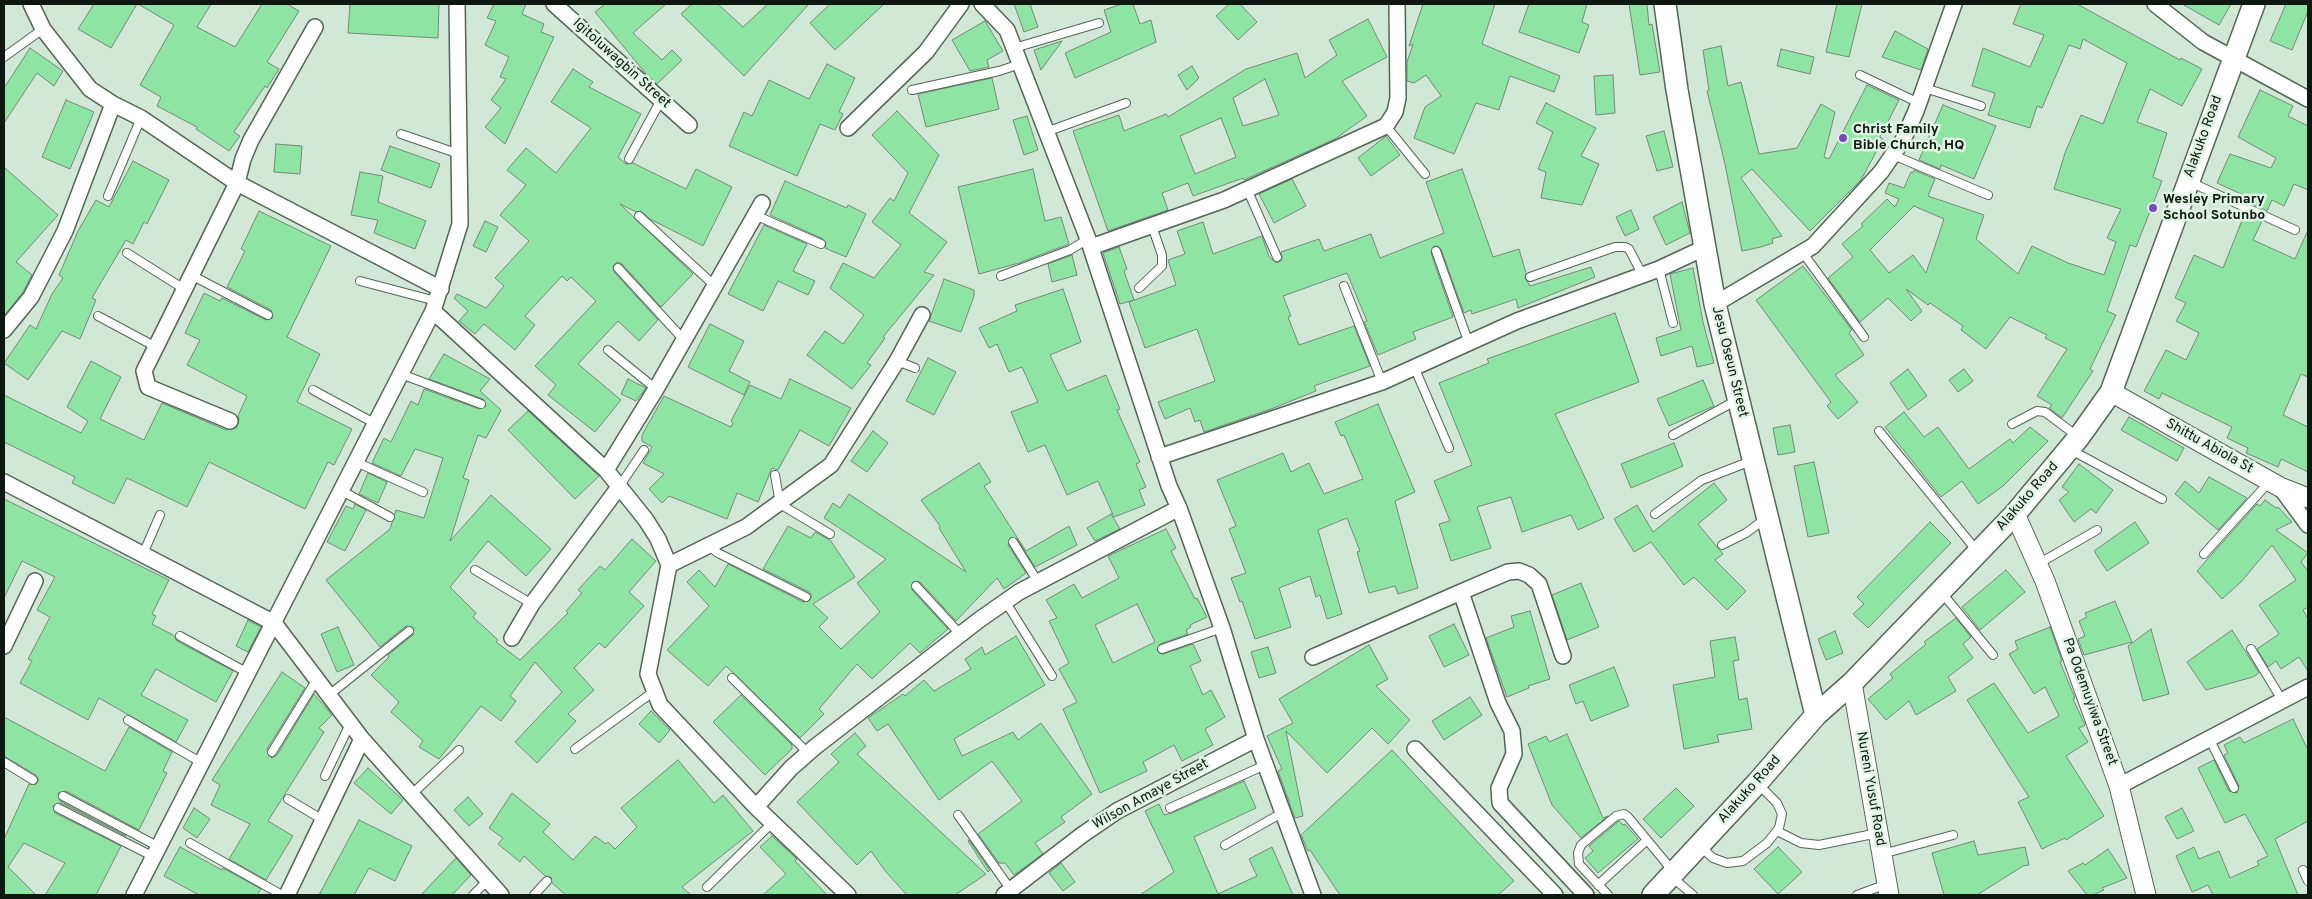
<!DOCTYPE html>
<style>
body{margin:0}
#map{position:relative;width:2312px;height:899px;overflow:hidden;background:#d2e8d6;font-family:Overpass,sans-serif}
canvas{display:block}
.frame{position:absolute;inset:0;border:5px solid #0f1711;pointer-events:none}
</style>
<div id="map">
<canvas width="2312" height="899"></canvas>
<div class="frame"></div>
</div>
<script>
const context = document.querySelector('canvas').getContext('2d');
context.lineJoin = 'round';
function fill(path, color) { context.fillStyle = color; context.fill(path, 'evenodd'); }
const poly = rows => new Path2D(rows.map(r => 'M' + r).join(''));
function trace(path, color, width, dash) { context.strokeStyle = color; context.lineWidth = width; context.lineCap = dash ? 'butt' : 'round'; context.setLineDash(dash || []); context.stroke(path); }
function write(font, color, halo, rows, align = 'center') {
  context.font = font + ' Overpass,sans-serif'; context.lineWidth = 5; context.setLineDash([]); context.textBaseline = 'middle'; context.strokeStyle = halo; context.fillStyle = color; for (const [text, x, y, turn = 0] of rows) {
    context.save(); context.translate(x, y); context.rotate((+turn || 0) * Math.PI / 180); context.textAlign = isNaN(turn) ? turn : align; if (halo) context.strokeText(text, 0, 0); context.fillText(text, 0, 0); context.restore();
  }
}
const building = poly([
 [94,4,137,4,111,48,78,29,94,4],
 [138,4,211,4,197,27,235,47,262,4,287,4,299,11,267,62,279,69,267,88,265,86,234,132,240,136,229,151,196,129,197,127,157,106,161,97,140,85,174,25,138,4],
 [350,4,439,4,438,38,348,33,350,4],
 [494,4,526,4,522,14,544,24,541,32,554,37,505,144,485,127,501,108,491,100,506,79,500,77,509,57,485,45,496,21,487,18,494,4],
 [605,4,666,4,633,33,662,60,672,50,682,60,657,84,647,75,595,12,605,4],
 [692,4,718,4,743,27,768,4,809,4,744,76,681,14,692,4],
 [830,4,884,4,835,50,810,23,830,4],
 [1014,4,1030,4,1038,27,1024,32,1014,4],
 [1122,4,1133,4,1140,24,1151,20,1156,42,1075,78,1065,53,1111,32,1104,10,1122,4],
 [1229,4,1240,4,1257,22,1238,40,1216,16,1229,4],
 [1423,4,1495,4,1482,44,1560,76,1554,92,1510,76,1499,110,1476,103,1454,154,1414,138,1425,107,1441,96,1426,75,1414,83,1407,81,1407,62,1413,44,1409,46,1423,4],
 [1529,4,1587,4,1582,22,1589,25,1579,53,1519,32,1529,4],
 [1629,4,1647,4,1649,25,1652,24,1660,72,1640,75,1629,4],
 [1837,4,1862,4,1849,57,1826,52,1837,4],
 [2021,4,2077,4,2180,60,2181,58,2202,69,2182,106,2150,89,2137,122,2167,133,2153,177,2162,181,2136,247,2130,245,2107,311,2116,315,2090,369,2093,371,2062,418,2049,408,2052,405,2037,396,2067,349,2045,338,2047,335,2010,317,1986,349,1961,330,1963,326,1930,303,1928,305,1906,289,1922,311,1911,321,1888,298,1860,322,1828,278,1853,257,1842,244,1863,226,1861,224,1887,199,1895,207,1899,199,1885,193,1889,183,1904,188,1911,172,1913,173,1914,170,1935,179,1928,196,1984,215,1976,239,2018,274,2032,246,2068,263,2104,275,2116,242,2107,238,2121,209,2054,189,2065,153,2081,115,2103,124,2127,63,2083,39,2080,49,2069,45,2042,108,2037,106,2030,128,1988,115,1995,93,1972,86,1983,48,2030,67,2044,35,2013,24,2021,4],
 [1914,206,1944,219,1926,273,1913,255,1889,273,1870,250,1914,206],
 [2182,4,2231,4,2219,25,2182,4],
 [2286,4,2308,4,2308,11,2292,50,2270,41,2286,4],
 [1368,19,1387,57,1342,81,1367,116,1335,139,1244,180,1243,178,1193,196,1188,183,1162,193,1168,210,1108,231,1073,131,1119,115,1124,131,1166,114,1168,117,1246,69,1297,53,1305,78,1337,55,1329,40,1368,19],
 [1265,79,1279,115,1243,126,1233,98,1265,79],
 [1221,118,1236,157,1195,174,1180,136,1221,118],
 [985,21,1003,51,987,60,989,67,970,71,952,40,985,21],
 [1895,31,1928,49,1921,70,1882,57,1895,31],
 [1062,41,1041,70,1034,50,1062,41],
 [1721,46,1728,86,1741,82,1759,154,1797,148,1821,104,1835,112,1824,157,1829,159,1867,85,1899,100,1880,137,1883,139,1861,180,1810,231,1752,169,1741,178,1782,236,1772,239,1773,243,1761,247,1742,251,1725,164,1707,91,1709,90,1703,50,1721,46],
 [30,48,63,71,54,86,37,73,4,123,4,88,30,48],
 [1781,49,1814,57,1810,74,1777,66,1781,49],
 [827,64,855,78,839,112,843,114,835,130,820,124,797,176,729,146,744,112,752,116,769,80,809,99,827,64],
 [1192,66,1199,78,1187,90,1178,75,1192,66],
 [573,69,593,82,589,87,641,114,618,157,626,164,633,163,686,189,696,169,732,187,703,246,650,219,641,211,636,212,620,204,693,274,661,307,622,264,617,262,613,266,614,272,658,320,639,341,618,321,578,364,621,400,595,432,548,395,556,385,535,366,596,301,571,277,567,281,562,276,525,316,535,325,515,350,484,324,475,334,459,321,468,311,454,298,457,294,486,308,504,286,495,278,529,241,500,215,526,185,507,170,526,148,556,173,591,128,551,102,573,69],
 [1613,75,1615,113,1596,115,1594,76,1613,75],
 [992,78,999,109,926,127,918,94,992,78],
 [2260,90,2293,106,2288,116,2308,126,2308,190,2294,184,2284,206,2272,200,2267,211,2250,203,2252,199,2217,183,2230,154,2271,168,2276,158,2238,137,2260,90],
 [66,100,94,112,70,169,42,157,66,100],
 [1546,103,1596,128,1581,156,1599,164,1582,205,1541,198,1546,172,1538,169,1553,132,1536,123,1546,103],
 [1943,105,1996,126,1974,179,1941,165,1940,169,1919,160,1943,105],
 [897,111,939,155,909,213,947,242,924,272,934,275,883,337,885,338,867,363,871,365,852,389,807,355,825,331,843,344,864,315,830,288,843,263,874,278,901,245,872,222,890,198,894,201,908,173,872,135,897,111],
 [1027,116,1038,150,1024,155,1013,120,1027,116],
 [1664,131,1673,167,1657,171,1646,136,1664,131],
 [1386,136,1400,155,1371,176,1358,158,1386,136],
 [276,144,302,146,300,174,274,172,276,144],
 [390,146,440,164,431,188,381,170,390,146],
 [133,161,169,180,147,224,144,222,133,244,126,240,92,298,96,300,80,339,62,331,28,380,4,363,30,325,36,329,52,294,63,278,59,275,78,231,96,200,109,207,133,161],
 [4,167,58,215,16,262,32,275,23,292,4,316,4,167],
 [1033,169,1045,221,1061,217,1069,244,1019,263,979,274,958,187,1033,169],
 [1462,169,1493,257,1519,249,1526,273,1525,278,1530,286,1591,267,1595,277,1518,308,1516,299,1472,314,1471,310,1464,313,1441,249,1437,246,1434,246,1431,253,1453,317,1413,332,1416,339,1378,355,1364,322,1367,321,1347,273,1283,296,1291,316,1288,317,1299,345,1354,326,1370,366,1314,386,1316,391,1271,409,1204,432,1200,420,1195,422,1190,408,1165,419,1158,402,1215,381,1197,329,1145,348,1129,302,1176,285,1168,260,1185,254,1177,231,1203,222,1213,254,1262,236,1269,257,1277,263,1282,260,1281,252,1319,239,1324,251,1371,234,1380,258,1444,233,1426,182,1462,169],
 [360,172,383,176,378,202,426,221,415,249,374,233,378,220,351,215,360,172],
 [1292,179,1306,206,1274,223,1259,194,1292,179],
 [785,181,847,208,848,205,866,214,846,257,825,248,826,243,823,239,770,215,785,181],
 [1682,202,1690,233,1666,245,1653,217,1682,202],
 [1631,210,1639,229,1625,236,1616,217,1631,210],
 [259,211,331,246,287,337,320,354,297,402,352,429,334,465,328,462,305,509,209,462,187,507,127,478,114,504,72,483,75,477,4,442,4,395,81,433,88,421,67,407,91,361,121,377,100,419,144,440,162,403,226,430,236,428,239,420,238,416,247,396,187,365,200,340,185,333,204,293,220,301,222,298,266,320,273,318,271,310,227,287,245,251,241,249,259,211],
 [2245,213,2262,221,2253,240,2295,259,2308,230,2308,377,2301,374,2283,415,2308,427,2308,472,2281,459,2278,467,2246,453,2248,448,2227,438,2232,427,2162,393,2159,399,2144,391,2166,350,2186,360,2199,333,2176,321,2186,303,2175,298,2194,255,2223,268,2245,213],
 [485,221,498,227,486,252,473,246,485,221],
 [764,225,807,244,793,271,815,281,808,295,778,281,763,311,728,294,764,225],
 [1119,247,1127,269,1124,271,1134,300,1120,304,1103,253,1119,247],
 [1072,255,1077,275,1052,282,1048,264,1072,255],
 [1803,266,1852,330,1849,333,1864,355,1835,375,1858,402,1838,419,1827,406,1831,402,1756,300,1803,266],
 [1693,268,1703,322,1714,363,1697,367,1692,346,1661,356,1656,338,1681,330,1670,274,1693,268],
 [944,279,974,290,974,296,961,332,929,321,944,279],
 [1063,289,1081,342,1050,355,1067,391,1106,375,1120,409,1117,410,1140,462,1136,464,1146,487,1139,490,1145,505,1114,517,1098,481,1067,495,1045,445,1028,452,1011,412,1038,402,1022,367,1009,372,997,344,989,348,979,328,1017,311,1015,305,1063,289],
 [1615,313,1639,382,1555,414,1604,518,1578,530,1571,515,1522,532,1511,497,1477,507,1491,548,1451,561,1439,524,1450,521,1434,481,1472,465,1439,383,1489,363,1487,359,1615,313],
 [710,324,744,341,729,371,750,382,744,395,688,367,710,324],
 [444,354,490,379,480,391,501,410,486,438,478,435,463,478,469,480,450,541,491,495,551,549,526,576,488,541,450,587,476,613,473,617,498,640,496,642,520,660,568,613,566,611,582,593,578,590,600,566,605,570,632,539,656,561,629,592,644,606,605,648,599,643,574,668,594,690,568,714,576,721,537,763,515,742,562,692,535,662,510,696,516,701,501,721,481,706,439,759,419,747,423,741,391,712,399,702,371,675,389,657,388,655,413,635,414,628,406,626,380,647,326,580,390,529,396,510,424,518,443,458,415,449,401,476,372,463,384,438,391,442,411,401,418,405,424,389,479,409,486,406,483,399,429,379,444,354],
 [928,358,956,372,934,415,906,401,928,358],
 [1908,369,1927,396,1908,410,1890,383,1908,369],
 [1964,369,1973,381,1958,392,1949,380,1964,369],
 [628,379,646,388,636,401,621,394,628,379],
 [790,379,851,408,829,446,800,430,778,470,772,468,758,502,737,493,727,519,669,496,662,503,649,489,664,474,643,463,652,447,642,441,642,435,664,396,731,427,733,423,731,421,750,385,781,399,790,379],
 [1703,380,1714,406,1669,426,1657,399,1703,380],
 [1378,404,1415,492,1395,501,1418,588,1398,594,1395,586,1369,593,1357,552,1360,551,1347,518,1318,530,1342,614,1327,619,1320,595,1316,597,1310,576,1279,588,1291,627,1255,639,1242,601,1240,602,1231,578,1246,573,1229,529,1236,526,1217,480,1283,453,1291,472,1309,463,1324,494,1363,479,1344,435,1341,436,1335,422,1378,404],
 [528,411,599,476,575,499,508,430,528,411],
 [1904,412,1924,437,1938,427,1969,469,2010,439,2013,443,2030,427,2048,441,2003,486,1978,504,1962,481,1941,497,1885,427,1904,412],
 [2129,417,2184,448,2177,461,2121,430,2129,417],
 [1790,425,1795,452,1778,455,1773,428,1790,425],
 [873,431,888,443,867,472,851,461,873,431],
 [1674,443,1683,466,1631,488,1621,464,1674,443],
 [1814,462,1829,533,1808,537,1794,466,1814,462],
 [979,463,991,482,984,486,1026,551,1069,526,1077,545,1035,567,1017,539,1010,538,1008,545,1026,573,1004,589,997,578,956,621,920,582,913,582,912,590,948,629,920,653,910,643,872,679,857,664,819,709,824,714,800,738,726,666,708,686,667,650,709,606,687,582,699,570,715,587,728,564,803,602,809,601,812,596,809,592,763,569,788,526,811,538,815,532,830,540,855,577,813,604,828,618,819,627,841,649,880,612,857,583,886,559,824,518,833,503,840,508,849,494,966,572,939,528,940,526,921,500,979,463],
 [2079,464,2113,490,2096,513,2091,509,2074,522,2059,500,2069,492,2062,487,2079,464],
 [368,473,387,482,378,503,359,494,368,473],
 [2209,477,2247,498,2218,530,2175,494,2185,481,2199,493,2209,477],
 [1714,483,1727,500,1698,524,1723,554,1715,560,1746,591,1727,610,1694,577,1684,585,1651,542,1634,552,1614,519,1637,505,1653,532,1714,483],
 [4,499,169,580,152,614,156,616,152,624,173,635,177,641,233,671,216,702,156,669,141,695,188,720,176,742,99,698,88,720,20,683,32,661,28,659,50,617,37,610,55,577,22,561,4,598,4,499],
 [2265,500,2276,508,2278,507,2292,522,2276,530,2308,553,2301,562,2308,571,2308,607,2303,610,2308,619,2308,671,2299,657,2281,669,2276,661,2268,667,2257,649,2279,634,2259,605,2296,580,2272,545,2241,582,2222,599,2197,571,2257,504,2260,506,2265,500],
 [355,504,366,510,345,551,327,542,346,506,353,509,355,504],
 [1111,514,1120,529,1095,541,1087,528,1111,514],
 [1930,522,1951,543,1868,628,1853,614,1864,604,1857,597,1930,522],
 [2135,522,2149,543,2107,571,2094,551,2135,522],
 [1166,529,1176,548,1171,551,1195,599,1197,598,1207,617,1190,625,1191,627,1186,630,1188,634,1160,644,1157,650,1163,654,1193,644,1201,661,1190,666,1203,695,1211,690,1225,717,1205,729,1213,745,1182,761,1174,745,1143,762,1147,771,1100,793,1063,709,1077,702,1059,669,1069,663,1049,621,1057,618,1046,600,1074,584,1082,598,1119,578,1108,556,1166,529],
 [1137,604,1155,642,1113,663,1095,625,1137,604],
 [2006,570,2025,592,1980,630,1962,607,2006,570],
 [1581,583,1599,627,1567,640,1552,595,1581,583],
 [2115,601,2132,642,2084,655,2078,639,2085,636,2079,621,2087,617,2085,613,2115,601],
 [1530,611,1550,679,1528,686,1529,688,1507,697,1486,638,1514,627,1511,616,1530,611],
 [1956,618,1971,637,1963,644,1973,658,1948,677,1956,691,1916,715,1909,701,1886,720,1868,699,1893,678,1890,674,1926,644,1924,642,1956,618],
 [248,620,261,627,248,652,236,646,248,620],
 [1454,624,1469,655,1444,667,1429,636,1454,624],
 [338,627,354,665,337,672,321,634,338,627],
 [2050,627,2062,661,2060,662,2075,698,2073,699,2085,725,2079,728,2088,742,2066,756,2104,816,2066,840,2065,838,2042,849,2018,802,2029,797,1967,700,1994,683,2028,733,2059,716,2045,687,2034,694,2009,654,2018,649,2015,641,2050,627],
 [2151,629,2169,694,2143,701,2128,646,2151,629],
 [2232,630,2259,673,2253,677,2206,690,2187,662,2232,630],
 [1835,631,1843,653,1826,660,1818,639,1835,631],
 [1016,636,1045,685,954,739,962,756,1013,732,1018,740,1041,723,1092,794,1061,817,1065,822,1035,843,1043,854,1014,875,1005,863,999,863,978,834,1022,801,992,761,939,800,888,724,877,731,868,718,903,694,905,696,924,680,934,691,971,669,965,659,982,647,985,655,1016,636],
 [1735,637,1739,660,1733,661,1739,700,1747,698,1752,729,1717,735,1719,742,1684,749,1673,685,1715,677,1710,641,1735,637],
 [1369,645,1388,679,1376,686,1410,720,1388,744,1372,728,1327,773,1286,731,1303,816,1295,818,1278,771,1282,769,1267,736,1293,723,1279,699,1369,645],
 [1268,647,1276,673,1259,678,1251,652,1268,647],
 [1614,667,1629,706,1591,721,1583,701,1576,704,1569,685,1614,667],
 [282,672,305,688,267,749,269,756,272,758,277,755,314,694,332,715,319,728,324,732,268,821,293,836,266,880,229,859,250,824,211,805,220,785,212,780,282,672],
 [741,695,792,745,792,749,765,775,713,722,741,695],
 [1470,697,1482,715,1444,740,1432,721,1470,697],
 [651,711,670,730,659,743,639,724,651,711],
 [4,717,105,771,129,727,172,752,163,771,167,773,139,830,66,791,58,793,60,801,126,836,61,803,53,806,55,813,121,846,96,895,45,895,65,863,24,843,8,867,36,895,4,895,4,839,29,784,35,785,39,780,36,775,4,756,4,717],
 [2293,719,2308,750,2308,821,2275,839,2298,895,2213,895,2208,885,2192,892,2176,856,2194,847,2199,859,2219,851,2230,878,2259,865,2257,861,2268,856,2245,814,2225,823,2198,768,2214,760,2229,791,2237,793,2239,786,2224,755,2228,753,2224,745,2240,737,2244,743,2293,719],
 [855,733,866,746,857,754,986,874,955,895,907,895,886,872,871,851,857,865,797,802,839,762,831,754,855,733],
 [1567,734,1603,818,1608,816,1581,838,1552,805,1528,744,1546,736,1549,742,1567,734],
 [1392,750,1514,881,1498,895,1340,895,1310,850,1308,851,1301,835,1392,750],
 [678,760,714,803,723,795,753,831,682,887,691,895,566,895,552,883,551,877,545,876,524,856,520,862,498,844,503,838,489,828,512,793,550,824,543,832,573,860,595,836,606,844,608,842,615,849,637,827,621,808,678,760],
 [368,768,403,800,391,814,354,783,368,768],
 [1244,781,1256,808,1194,837,1218,894,1257,876,1249,859,1272,847,1293,895,1140,895,1174,872,1145,811,1159,804,1164,815,1172,813,1244,781],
 [1676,788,1694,806,1661,838,1643,819,1676,788],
 [468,797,483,814,469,826,454,810,468,797],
 [194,808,210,819,197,838,183,828,194,808],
 [2182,808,2194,831,2177,839,2165,817,2182,808],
 [359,820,412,846,395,881,369,868,354,895,319,895,359,820],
 [1619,821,1623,825,1625,824,1638,839,1598,873,1585,858,1593,851,1589,846,1619,821],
 [772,836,797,859,795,861,827,895,763,895,786,874,760,847,772,836],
 [969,840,990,870,988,872,968,841,969,840],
 [1974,841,1978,855,2025,847,2029,865,2023,866,1977,895,1944,895,1932,853,1974,841],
 [180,847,222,870,223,868,261,889,257,895,199,895,164,876,180,847],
 [1778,847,1802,872,1778,894,1754,869,1778,847],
 [2108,849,2127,878,2102,888,2104,890,2093,895,2087,895,2068,871,2083,863,2085,865,2108,849],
 [456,858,471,875,452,895,421,895,456,858],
 [1061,863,1075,882,1063,891,1049,873,1061,863]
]);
fill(building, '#8ee4a3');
trace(building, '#748978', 1);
const service = poly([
 [1014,48,1099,23],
 [4,57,43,29],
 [1860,75,1919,103],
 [1925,88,1981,106],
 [912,90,999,71,1020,64],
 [1386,126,1425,174],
 [1046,132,1126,103],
 [401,134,459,154],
 [1893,155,1988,195],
 [629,159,661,100],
 [2190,182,2295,230],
 [1247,189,1277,257],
 [108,196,141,118],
 [755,215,821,244],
 [639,216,715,286],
 [1436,251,1467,338,1466,344],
 [127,253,184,289],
 [1803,253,1864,337],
 [618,268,684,340],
 [1659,269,1673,323],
 [191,275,268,315],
 [1001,276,1070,250,1088,239],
 [1530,277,1615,247,1625,247,1629,249,1643,276],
 [360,281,436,301],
 [1344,286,1382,382],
 [1139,288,1162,266,1162,255,1152,226],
 [98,316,156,347],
 [608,350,656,389],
 [897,361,915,368],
 [1415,369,1449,448],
 [401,374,481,404],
 [313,390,376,424],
 [2012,424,2037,411,2045,412,2077,436],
 [1879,431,1977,551],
 [1673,435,1737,400],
 [2071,450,2162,499],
 [356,462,423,492],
 [775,475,780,504,830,534],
 [619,487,644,450],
 [342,491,390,517],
 [1655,514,1702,480,1751,461],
 [1013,542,1038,582],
 [1722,545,1746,533,1765,519],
 [709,546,718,553,806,597],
 [143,554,160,515],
 [2204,554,2270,481],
 [2038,564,2097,530],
 [475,570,532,604],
 [916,586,960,634],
 [1942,593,1993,655],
 [1005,601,1052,676],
 [180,636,248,673],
 [1162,649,1222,628],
 [2251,649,2282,700],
 [732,678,808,753],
 [329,695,409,631],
 [128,720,202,763],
 [2210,740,2234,788],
 [575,749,653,692],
 [272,752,317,679],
 [4,762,33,780],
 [325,776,350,724],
 [412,794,459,750],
 [63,796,159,847],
 [288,799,323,820],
 [58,808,154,857],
 [1170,808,1265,765],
 [958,815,1011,890],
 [1777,831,1801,843,1819,845,1878,833],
 [190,843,282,895],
 [1225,845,1282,813],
 [1701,847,1713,858,1727,863,1743,861,1767,843,1779,828,1782,814,1777,803,1758,784],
 [1882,854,1953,835],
 [2303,870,2308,881],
 [1672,877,1693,895],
 [1598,885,1647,840],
 [707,887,772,823],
 [473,895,488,880],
 [534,895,547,881],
 [1608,895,1579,864,1578,853,1581,845,1616,816,1624,814,1628,817,1672,870],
 [1857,895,1887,884]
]);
const minor = poly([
 [31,4,43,29,90,89,113,104,141,118,237,183,441,289],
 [554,4,689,125],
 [982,4,1007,30,1088,239,1169,486,1179,508,1222,628,1256,739,1313,895],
 [2155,4,2203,42,2308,99],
 [848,128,926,52,961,4],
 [1091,247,1224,200,1386,126,1395,112,1398,98,1397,4],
 [1715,304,1813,246,1881,172,1903,140,1916,111,1954,4],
 [433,311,606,470,646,520,658,539,669,565,648,674,660,705,756,807,848,895],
 [4,330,31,297,65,231,113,104],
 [230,421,148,387,144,371,237,183,243,159,251,140,315,27],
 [1159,457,1382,382,1517,321,1659,269,1704,248],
 [606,470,656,389,762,203],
 [4,482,274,623,362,739,501,895],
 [2280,487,2308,525],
 [669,565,746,527,831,465,897,361,922,315],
 [1461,592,1498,703,1512,731,1514,754,1499,788,1500,803,1586,895],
 [512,638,532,604,619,487],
 [4,646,35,581],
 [1313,657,1461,592,1508,572,1519,571,1529,575,1539,584,1563,656],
 [1415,749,1555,895],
 [2119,786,2308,687],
 [756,807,791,768,815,747,979,620,1019,592,1179,508],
 [134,895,433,311,460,224,457,4],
 [287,895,362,739],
 [1004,895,1082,835,1117,811,1256,739]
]);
const tertiary = poly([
 [2111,392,2280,487,2308,498],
 [2015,514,2045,581,2119,786,2146,895],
 [1852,683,1889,895]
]);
const secondary = poly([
 [1665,4,1677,90,1715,304,1816,715],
 [1653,895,1757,783,1816,715,1852,683,2015,514,2079,437,2111,392,2254,4]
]);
trace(service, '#536656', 10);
trace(minor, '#536656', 18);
trace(tertiary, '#536656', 21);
trace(secondary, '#536656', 24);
trace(service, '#fff', 8);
trace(minor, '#fff', 15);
trace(tertiary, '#fff', 19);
trace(secondary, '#fff', 21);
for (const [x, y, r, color] of [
 [1843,138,5,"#7c48bf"],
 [2153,208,5,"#7c48bf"]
]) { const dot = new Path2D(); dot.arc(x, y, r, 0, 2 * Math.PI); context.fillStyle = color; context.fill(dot); trace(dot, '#dff5e3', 2); }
write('14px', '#0f1711', '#dff5e3', [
 ["Igitoluwagbin Street",621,64,42],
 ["Alakuko Road",2204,137,-70],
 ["Jesu Oseun Street",1729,362,76],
 ["Shittu Abiola St",2209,447,29],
 ["Alakuko Road",2028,497,-49],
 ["Pa Odemuyiwa Street",2089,702,70],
 ["Nureni Yusuf Road",1870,789,80],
 ["Alakuko Road",1750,790,-48],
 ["Wilson Amaye Street",1151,795,-29]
]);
write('bold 14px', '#0f1711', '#dff5e3', [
 ["Christ Family",1853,130],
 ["Bible Church, HQ",1853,146],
 ["Wesley Primary",2163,200],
 ["School Sotunbo",2163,216]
], 'left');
</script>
